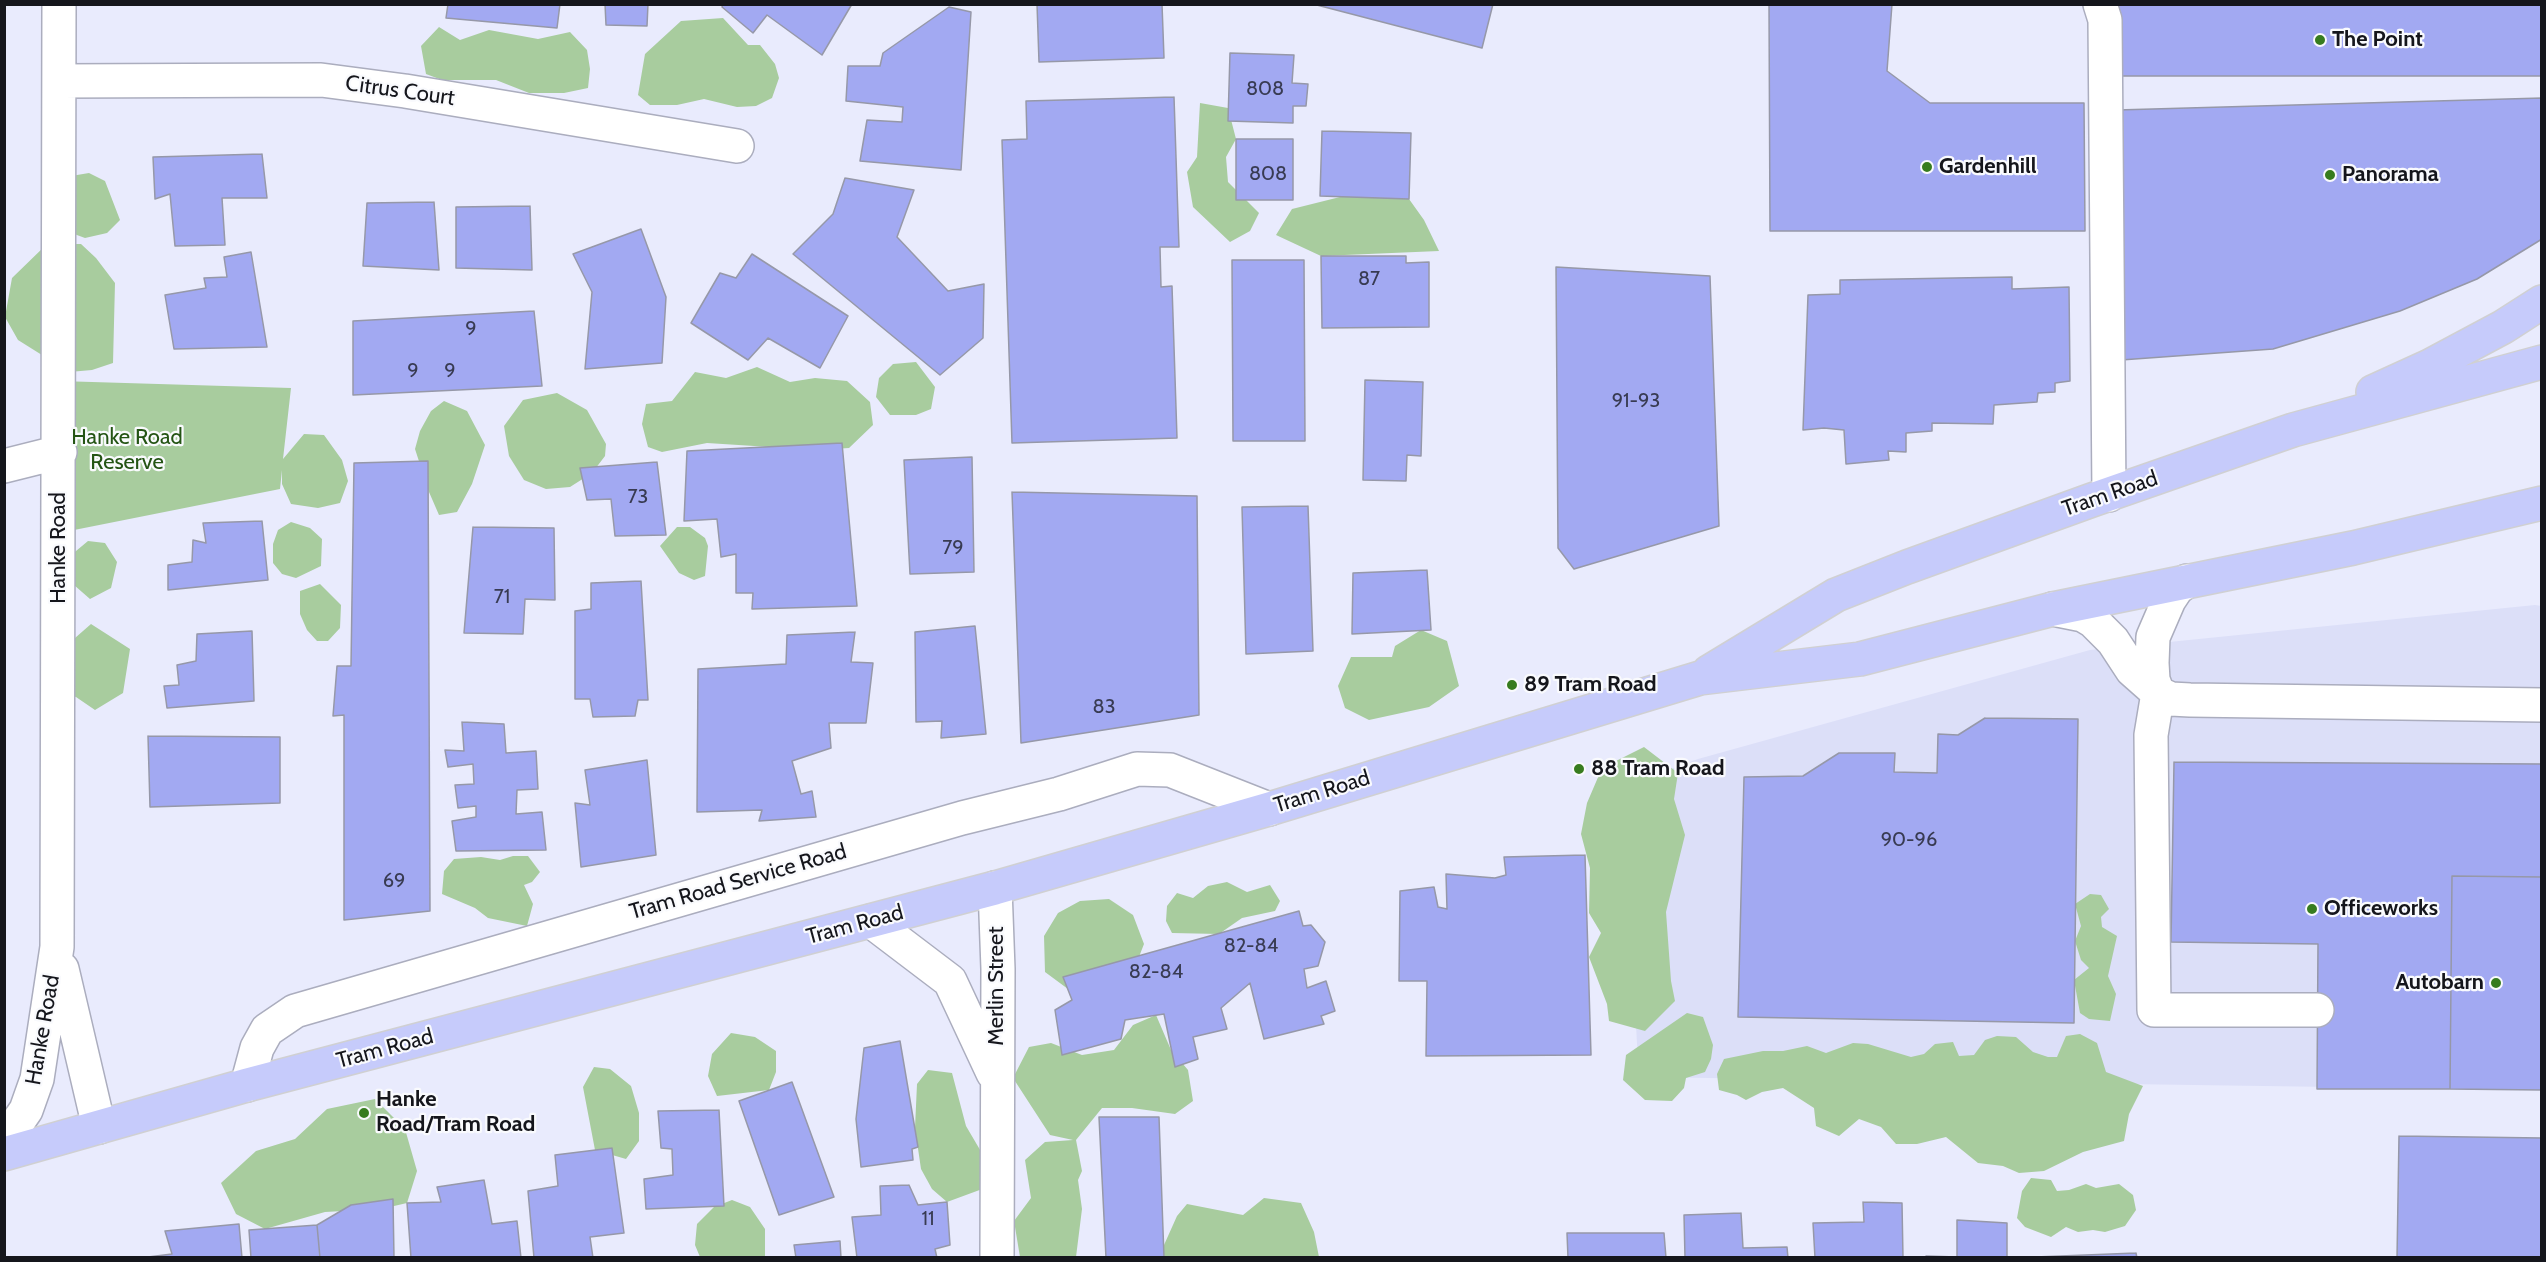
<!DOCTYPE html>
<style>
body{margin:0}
#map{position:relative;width:2546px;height:1262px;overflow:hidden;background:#e9ebfd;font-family:Cabin,sans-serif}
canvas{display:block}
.frame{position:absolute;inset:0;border:6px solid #15161c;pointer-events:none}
</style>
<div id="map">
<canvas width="2546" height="1262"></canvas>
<div class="frame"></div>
</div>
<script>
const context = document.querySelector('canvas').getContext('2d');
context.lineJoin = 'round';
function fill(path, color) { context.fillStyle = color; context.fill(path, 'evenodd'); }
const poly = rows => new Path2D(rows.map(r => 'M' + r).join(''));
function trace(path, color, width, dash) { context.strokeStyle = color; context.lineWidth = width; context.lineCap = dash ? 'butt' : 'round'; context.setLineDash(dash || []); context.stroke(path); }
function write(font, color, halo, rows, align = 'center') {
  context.font = font + ' Cabin,sans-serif'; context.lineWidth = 4.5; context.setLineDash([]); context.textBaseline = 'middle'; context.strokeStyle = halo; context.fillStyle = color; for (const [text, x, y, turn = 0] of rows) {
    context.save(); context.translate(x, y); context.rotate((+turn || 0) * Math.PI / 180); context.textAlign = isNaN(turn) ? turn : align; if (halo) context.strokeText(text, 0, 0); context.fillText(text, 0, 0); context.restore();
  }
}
fill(poly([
 [2535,605,2541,606,2541,1090,1639,1077,1622,787,1698,759,2090,650]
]), '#dcdff8');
fill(poly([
 [723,18,748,45,760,45,775,64,779,78,772,98,756,106,737,107,704,99,677,105,650,105,638,95,645,54,681,21],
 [439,27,460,40,489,30,538,39,570,32,587,50,590,69,588,88,564,93,529,93,496,80,442,80,426,74,421,46],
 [1200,103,1228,108,1236,139,1226,157,1228,182,1259,213,1250,231,1230,242,1193,207,1187,172,1197,157],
 [89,173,105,181,120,220,107,233,85,238,66,231,71,176],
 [1344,196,1409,199,1424,220,1439,251,1321,256,1276,235,1292,209],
 [47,244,81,244,96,258,115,283,113,363,92,370,69,372,18,340,5,317,12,278],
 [916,362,935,387,931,409,916,415,890,415,876,397,879,378,893,364],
 [757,367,790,382,815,378,847,381,870,402,873,425,849,448,817,450,707,443,662,452,648,447,642,424,646,404,672,401,695,372,726,378],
 [59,381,291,388,283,459,304,434,324,435,342,460,348,481,340,503,318,508,291,504,282,484,282,470,280,489,59,533],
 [557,393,587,410,606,444,605,456,592,473,570,487,546,489,524,480,509,456,504,426,523,400],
 [444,401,467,411,485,445,472,484,457,512,439,515,429,492,415,449,420,431,431,411],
 [291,522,310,528,322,539,321,566,296,578,282,574,273,563,273,544,278,530],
 [677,527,690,527,705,538,708,546,705,576,694,580,679,573,660,546],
 [88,541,105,543,117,562,111,588,90,599,66,578,70,556],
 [320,584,341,605,340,628,328,641,317,641,307,630,300,614,300,591],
 [91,624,130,649,123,693,95,710,76,697,50,692,59,652],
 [1421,630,1447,641,1459,686,1429,707,1369,720,1345,708,1338,686,1351,657,1392,657,1395,646],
 [1644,747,1678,773,1674,799,1685,835,1666,912,1671,981,1675,1001,1645,1031,1609,1021,1607,1004,1589,957,1601,933,1589,913,1590,868,1581,834,1587,803,1602,768],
 [513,856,528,856,540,872,532,882,524,885,533,904,527,926,488,918,475,908,442,894,444,871,454,859,481,857,500,860],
 [1227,882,1247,892,1270,885,1280,901,1275,911,1242,918,1219,934,1172,933,1166,921,1167,906,1177,893,1193,898,1208,886],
 [2090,894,2101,895,2109,909,2101,917,2102,927,2117,936,2108,976,2116,994,2110,1021,2089,1019,2080,1013,2074,980,2089,968,2081,960,2075,941,2081,926,2075,904],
 [1109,899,1133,915,1144,944,1135,967,1068,989,1045,972,1044,936,1058,913,1080,901],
 [1687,1013,1703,1017,1713,1045,1711,1059,1705,1072,1686,1078,1684,1088,1672,1101,1645,1100,1623,1080,1626,1055],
 [1156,1015,1171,1050,1188,1070,1193,1101,1175,1114,1132,1108,1102,1108,1076,1140,1082,1171,1078,1180,1082,1209,1076,1257,1020,1257,1014,1221,1031,1198,1025,1160,1045,1142,1073,1140,1050,1135,1013,1078,1029,1047,1051,1043,1082,1055,1114,1050,1133,1025],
 [731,1033,755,1037,776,1051,776,1072,769,1090,717,1096,708,1076,712,1054],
 [2080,1034,2097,1043,2106,1072,2143,1086,2129,1114,2124,1141,2083,1152,2044,1171,2019,1173,2003,1166,1978,1163,1946,1137,1917,1144,1896,1144,1881,1127,1859,1119,1839,1136,1816,1126,1814,1108,1783,1088,1762,1092,1746,1100,1737,1095,1719,1090,1717,1074,1724,1059,1763,1051,1783,1051,1807,1046,1826,1053,1853,1043,1868,1044,1911,1057,1924,1054,1935,1044,1953,1042,1959,1056,1974,1055,1985,1040,1997,1036,2016,1037,2033,1052,2048,1057,2057,1057,2066,1036],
 [594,1067,610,1069,631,1086,639,1113,639,1141,626,1159,595,1150,583,1087],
 [928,1070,952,1073,966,1126,986,1160,985,1188,947,1202,932,1189,921,1169,915,1128,917,1084],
 [375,1099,405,1129,417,1171,407,1203,381,1209,325,1212,265,1229,236,1214,221,1183,256,1151,295,1139,327,1109],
 [2031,1178,2051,1180,2057,1191,2069,1190,2086,1184,2096,1188,2119,1184,2133,1195,2136,1210,2125,1226,2105,1232,2093,1230,2078,1232,2066,1227,2051,1237,2025,1227,2017,1218,2022,1191],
 [1264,1198,1301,1203,1314,1232,1319,1257,1164,1257,1164,1245,1177,1216,1187,1204,1243,1215],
 [732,1200,750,1207,765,1229,765,1257,700,1257,695,1245,697,1224,714,1207]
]), '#a8cc9e');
const building = poly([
 [448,4,560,4,557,28,446,18,448,4],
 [605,4,648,4,647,26,606,25,605,4],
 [723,4,852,4,822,55,767,15,753,33,722,7,723,4],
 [1037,4,1162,4,1164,58,1039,62,1037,4],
 [1313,4,1493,4,1482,48,1313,4],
 [1769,4,1892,4,1887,71,1930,103,2084,103,2085,231,1770,231,1769,4],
 [2103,4,2542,4,2542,76,2096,76,2103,4],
 [949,7,971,12,961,170,860,161,867,120,902,122,903,107,846,101,848,66,880,66,883,53,949,7],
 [1230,53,1294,55,1292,83,1308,84,1306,106,1293,106,1293,123,1228,121,1230,53],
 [1174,97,1179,247,1160,247,1161,287,1172,286,1177,438,1012,443,1002,140,1027,139,1026,101,1174,97],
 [2542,98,2542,239,2477,279,2400,311,2273,349,2121,360,2117,110,2542,98],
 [1322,131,1411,133,1409,199,1320,196,1322,131],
 [1236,139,1293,139,1293,200,1236,200,1236,139],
 [262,154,267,198,222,198,225,245,175,246,170,194,155,199,153,157,262,154],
 [845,178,914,190,897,237,948,291,984,284,983,338,940,375,793,254,833,214,845,178],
 [434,202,439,270,363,266,367,203,434,202],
 [530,206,532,270,456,268,456,207,530,206],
 [641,229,666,297,662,363,585,369,592,292,573,254,641,229],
 [251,252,267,347,174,349,165,295,206,288,204,278,227,277,224,257,251,252],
 [752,254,848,316,820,368,768,338,748,360,691,323,720,273,736,278,752,254],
 [1321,256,1406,256,1406,263,1429,262,1429,327,1322,328,1321,256],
 [1232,260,1304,260,1305,441,1233,441,1232,260],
 [1556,267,1710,276,1719,526,1574,569,1558,548,1556,267],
 [2012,277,2012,289,2069,287,2070,381,2055,383,2055,392,2038,393,2037,402,1994,405,1993,424,1932,423,1932,431,1906,433,1906,452,1888,451,1889,460,1846,464,1844,430,1824,428,1803,430,1808,295,1840,294,1840,280,2012,277],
 [534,311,542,386,353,395,353,321,534,311],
 [1365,380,1423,382,1421,456,1407,455,1406,481,1363,480,1365,380],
 [842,443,857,606,752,609,753,593,736,593,736,554,721,557,717,519,684,521,687,451,842,443],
 [972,457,974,572,910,574,904,460,972,457],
 [428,461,430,911,344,920,344,715,333,716,337,666,351,666,354,463,428,461],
 [657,462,666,535,615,536,611,499,587,500,580,468,657,462],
 [1012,492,1197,496,1199,715,1021,743,1012,492],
 [1308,506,1313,651,1246,654,1242,507,1308,506],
 [262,521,268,580,168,590,168,565,192,562,193,540,206,543,203,523,262,521],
 [473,527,554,528,555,600,525,599,523,634,464,633,473,527],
 [1427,570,1431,630,1352,634,1353,573,1427,570],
 [641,581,648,700,638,700,635,716,593,717,590,699,575,699,575,611,591,609,591,583,641,581],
 [975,626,986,734,941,738,942,721,916,722,915,632,975,626],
 [252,631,254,701,167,708,164,686,179,685,177,665,196,661,197,634,252,631],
 [855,632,851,662,873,663,866,723,829,723,831,748,792,761,801,794,812,791,816,817,759,821,762,810,697,812,698,669,786,664,787,635,855,632],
 [1985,718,2078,719,2074,1023,1738,1017,1744,777,1803,776,1839,753,1895,753,1894,772,1937,773,1938,734,1958,735,1985,718],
 [462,722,504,724,506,753,536,751,538,789,517,790,516,814,542,812,546,850,456,851,452,821,476,817,476,806,458,808,455,785,474,784,473,764,448,767,445,750,464,751,462,722],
 [148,736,280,737,280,803,150,807,148,736],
 [647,760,656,855,581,867,575,803,590,805,585,770,647,760],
 [2174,762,2542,764,2542,877,2452,876,2450,1089,2317,1089,2318,944,2171,942,2174,762],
 [1585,855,1591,1055,1426,1056,1427,981,1399,981,1400,891,1434,887,1438,907,1447,909,1446,874,1495,878,1506,875,1504,857,1585,855],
 [2452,876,2542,877,2542,1090,2450,1089,2452,876],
 [1299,911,1303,926,1311,925,1325,942,1318,966,1304,969,1307,988,1326,981,1335,1011,1321,1016,1324,1024,1264,1039,1250,983,1221,1008,1227,1029,1193,1037,1198,1059,1175,1067,1164,1014,1125,1020,1121,1039,1062,1055,1055,1010,1072,1000,1063,977,1299,911],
 [900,1041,918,1147,912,1149,913,1160,861,1167,856,1119,864,1048,900,1041],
 [792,1082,834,1197,779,1215,739,1101,792,1082],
 [719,1110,724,1206,646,1209,644,1179,673,1175,672,1149,661,1148,658,1111,719,1110],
 [1099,1117,1159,1117,1164,1258,1106,1258,1099,1117],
 [2399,1136,2542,1138,2542,1258,2397,1258,2399,1136],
 [612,1148,624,1233,590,1237,593,1258,534,1258,528,1191,558,1186,555,1155,612,1148],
 [484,1180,492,1224,517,1221,521,1258,411,1258,407,1203,441,1202,437,1187,484,1180],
 [909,1185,918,1205,947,1202,950,1245,935,1249,937,1258,857,1258,852,1217,881,1215,880,1186,909,1185],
 [393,1199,394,1258,320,1258,317,1225,351,1205,393,1199],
 [1863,1202,1902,1203,1903,1258,1815,1258,1813,1223,1864,1222,1863,1202],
 [1741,1213,1743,1248,1787,1247,1788,1258,1685,1258,1684,1215,1741,1213],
 [1957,1220,2007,1223,2007,1258,1926,1258,1926,1256,1957,1257,1957,1220],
 [239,1224,242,1258,140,1258,172,1254,165,1231,239,1224],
 [317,1225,320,1258,251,1258,249,1230,317,1225],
 [1567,1233,1664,1233,1666,1258,1568,1258,1567,1233],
 [840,1241,841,1258,796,1258,794,1245,840,1241],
 [2136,1253,2137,1258,2035,1258,2035,1257,2136,1253]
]);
fill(building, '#a2a9f2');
trace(building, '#9698a8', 1.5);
const minor = poly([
 [2100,4,2105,20,2109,495],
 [59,81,321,80,405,91,737,146],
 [4,466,60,452],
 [2053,609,2083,615,2093,621,2113,641,2132,670,2158,693],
 [2158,693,2153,680,2152,663,2153,637,2169,600,2177,588,2187,581],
 [995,888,998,969,997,1258],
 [871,921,950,981,993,1073],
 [62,969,99,1127],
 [2317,1010,2154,1010,2151,735,2158,693,2171,699,2190,700,2542,705],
 [247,1085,257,1048,267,1030,295,1011,962,818,1059,794,1137,769,1170,770,1269,809],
 [4,1142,26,1110,37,1079,57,947,59,4]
]);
const major = poly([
 [2373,392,2430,366,2503,327,2542,302],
 [1709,672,1836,595,1907,567,2092,500,2293,430,2542,362],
 [4,1154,247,1085,995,888,1269,809,1700,678,1860,659,2053,609,2353,548,2542,503]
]);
trace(minor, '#abadbe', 36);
trace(major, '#d0d0d2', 36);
trace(minor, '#fff', 33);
trace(major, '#c6cbfb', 33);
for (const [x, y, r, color] of [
 [2320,40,6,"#377c1f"],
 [1927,167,6,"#377c1f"],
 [2330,175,6,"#377c1f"],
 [1512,685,6,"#377c1f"],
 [1579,769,6,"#377c1f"],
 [2312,909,6,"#377c1f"],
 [2496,983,6,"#377c1f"],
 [364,1113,6,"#377c1f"]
]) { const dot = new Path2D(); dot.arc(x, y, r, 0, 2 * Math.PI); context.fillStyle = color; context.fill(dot); trace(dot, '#f9fafd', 2); }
write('20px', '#383b52', null, [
 ["808",1265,89],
 ["808",1268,174],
 ["87",1369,279],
 ["9",471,329],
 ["9",413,371],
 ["9",450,371],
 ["91-93",1636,401],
 ["73",638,497],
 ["79",953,548],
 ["71",502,597],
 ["83",1104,707],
 ["90-96",1909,840],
 ["69",394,881],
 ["82-84",1251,946],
 ["82-84",1156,972],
 ["11",928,1219]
]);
write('bold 22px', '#15161c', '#f9fafd', [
 ["The Point",2332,40],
 ["Gardenhill",1939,167],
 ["Panorama",2342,175],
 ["89 Tram Road",1524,685],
 ["88 Tram Road",1591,769],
 ["Officeworks",2324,909],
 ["Autobarn",2484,983,"right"],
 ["Hanke",376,1100],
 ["Road/Tram Road",376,1125]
], 'left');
write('22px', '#15161c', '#f9fafd', [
 ["Citrus Court",400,91,8],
 ["Tram Road",2110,494,-19],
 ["Hanke Road",59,548,-90],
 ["Tram Road",1322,792,-17],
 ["Tram Road Service Road",738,882,-16],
 ["Tram Road",855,925,-15],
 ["Merlin Street",997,986,-90],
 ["Hanke Road",43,1030,-80],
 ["Tram Road",385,1049,-15]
]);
write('22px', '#245414', '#f9fafd', [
 ["Hanke Road",127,438],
 ["Reserve",127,463]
]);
</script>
